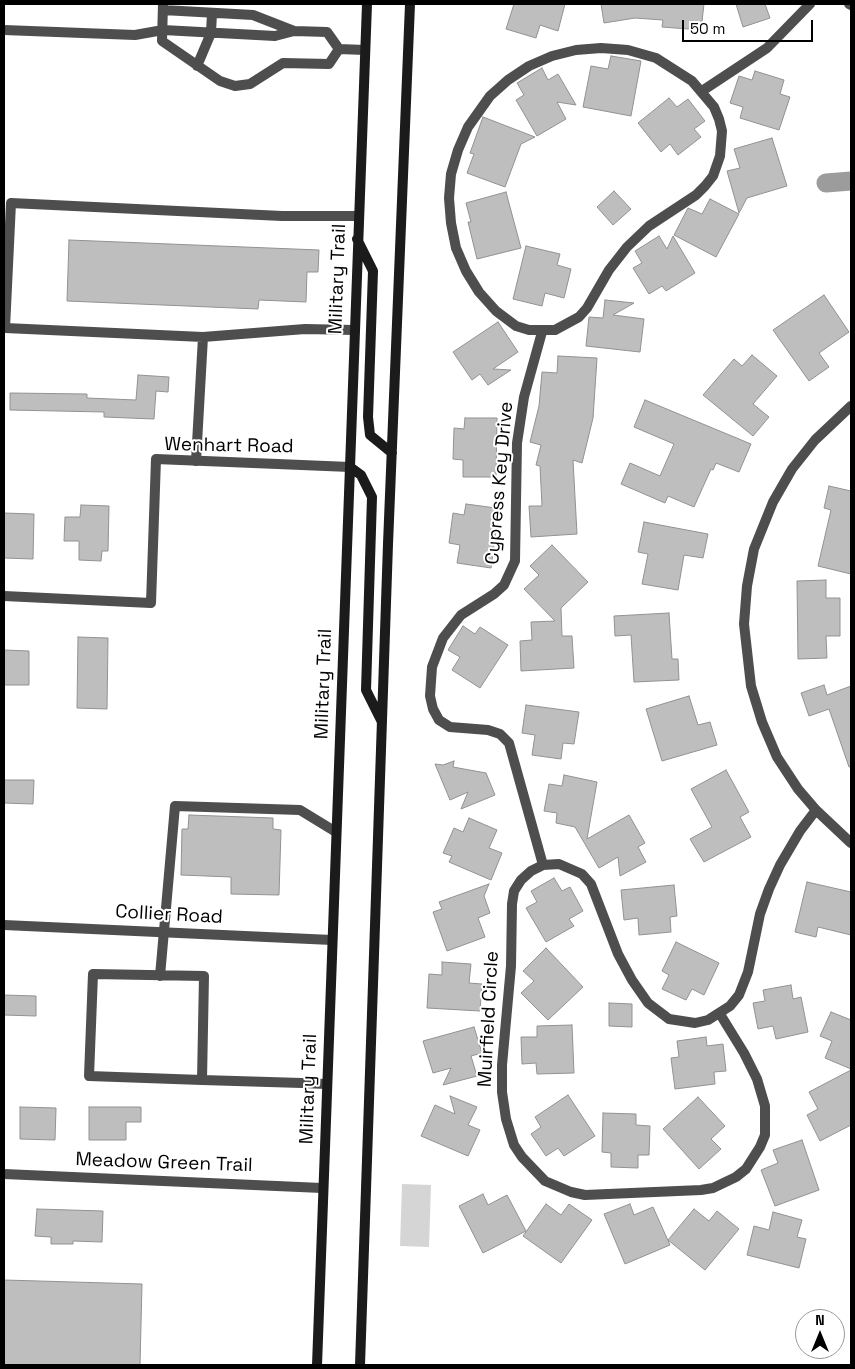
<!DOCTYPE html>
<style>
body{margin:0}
#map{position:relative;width:855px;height:1369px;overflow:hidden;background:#fff;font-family:"Space Grotesk",sans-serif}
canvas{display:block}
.frame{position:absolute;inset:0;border:5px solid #000;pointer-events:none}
.north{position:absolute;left:795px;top:1309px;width:50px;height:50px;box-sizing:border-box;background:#fff;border:1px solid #999;border-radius:50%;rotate:0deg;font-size:14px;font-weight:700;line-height:20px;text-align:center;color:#000}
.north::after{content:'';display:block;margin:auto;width:18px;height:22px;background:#000;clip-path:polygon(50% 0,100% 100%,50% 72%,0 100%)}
.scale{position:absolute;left:682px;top:20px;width:131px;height:22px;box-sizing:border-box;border:2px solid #000;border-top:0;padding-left:6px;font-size:15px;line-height:18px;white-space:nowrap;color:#000;-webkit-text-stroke:4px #fff;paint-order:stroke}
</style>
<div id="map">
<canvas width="855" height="1369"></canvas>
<div class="frame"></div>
<div class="north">N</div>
<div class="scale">50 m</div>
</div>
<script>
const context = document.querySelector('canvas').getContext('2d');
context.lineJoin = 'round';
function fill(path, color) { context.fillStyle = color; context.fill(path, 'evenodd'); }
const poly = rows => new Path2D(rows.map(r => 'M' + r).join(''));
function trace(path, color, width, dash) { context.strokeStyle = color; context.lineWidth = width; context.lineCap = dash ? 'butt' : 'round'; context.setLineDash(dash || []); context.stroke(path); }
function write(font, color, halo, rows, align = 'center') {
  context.font = font + ' "Space Grotesk",sans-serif'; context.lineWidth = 4; context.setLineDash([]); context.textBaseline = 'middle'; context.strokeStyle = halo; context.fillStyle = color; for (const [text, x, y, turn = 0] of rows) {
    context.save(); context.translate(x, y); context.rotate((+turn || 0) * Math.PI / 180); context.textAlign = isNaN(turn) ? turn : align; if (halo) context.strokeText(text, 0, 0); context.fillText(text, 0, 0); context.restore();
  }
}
fill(poly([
 [402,1184,431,1185,429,1247,400,1246]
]), '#d5d5d5');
trace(poly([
 [826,183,851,181]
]), '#9c9c9c', 19);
const building = poly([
 [514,4,565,4,558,31,540,25,536,38,506,29,514,4],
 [601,4,704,4,701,30,662,27,663,20,635,18,604,23,601,4],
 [736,4,765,4,770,18,743,27,736,4],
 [611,56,641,61,631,116,583,107,591,66,608,69,611,56],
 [542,68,548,80,558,74,576,105,557,102,566,119,537,136,516,100,524,95,517,83,542,68],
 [755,71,784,80,780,94,790,97,779,130,740,118,743,107,730,103,739,76,752,80,755,71],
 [669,98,677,107,688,99,705,121,694,129,701,137,678,155,670,144,661,152,638,123,669,98],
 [483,117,535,137,521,144,505,187,467,173,474,154,470,153,483,117],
 [772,138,787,186,747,198,739,213,727,171,740,168,734,149,772,138],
 [614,191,631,209,613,225,597,207,614,191],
 [506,192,521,248,477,259,468,222,471,222,466,203,506,192],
 [710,199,739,214,716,257,674,235,688,208,702,214,710,199],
 [659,236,667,249,673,236,695,273,666,291,662,286,649,294,633,268,642,263,635,251,659,236],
 [69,240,319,250,318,272,307,272,306,302,259,300,258,309,67,301,69,240],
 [526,246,560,254,557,265,571,269,564,298,545,293,542,306,513,299,526,246],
 [824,295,849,332,819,353,829,367,809,381,773,330,824,295],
 [605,300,634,303,613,315,644,319,640,352,586,346,589,317,603,318,605,300],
 [498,322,518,352,493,369,511,370,488,385,480,374,472,380,453,352,498,322],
 [752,355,777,376,753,404,769,417,753,436,703,395,734,359,742,366,752,355],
 [558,356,597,358,593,418,582,463,573,460,577,534,531,537,529,506,542,506,540,466,536,465,541,445,530,442,539,406,542,372,557,373,558,356],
 [138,375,169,377,168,392,156,391,154,419,104,417,104,412,10,410,10,393,87,394,87,398,136,400,138,375],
 [645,400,751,444,739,472,716,463,713,470,711,469,694,507,668,496,665,503,621,484,630,463,660,476,674,444,634,427,645,400],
 [465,418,497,418,496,477,463,477,463,460,453,459,454,428,464,429,465,418],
 [829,486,851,491,851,574,818,566,831,510,824,508,829,486],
 [466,504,496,508,493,529,496,529,491,568,457,563,460,545,449,543,453,513,464,515,466,504],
 [81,505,109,506,108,551,102,551,101,561,79,560,79,541,64,541,65,517,80,517,81,505],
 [4,513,34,514,33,559,4,558,4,513],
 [644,522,708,534,703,558,684,555,678,590,642,584,648,554,638,552,644,522],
 [552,545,588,582,561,608,562,636,572,636,574,668,521,671,520,641,532,640,531,622,555,621,524,589,539,575,530,566,552,545],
 [826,580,826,598,840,598,840,636,826,636,827,658,798,659,797,581,826,580],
 [669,613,672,659,678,659,679,680,634,682,631,635,615,636,614,616,669,613],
 [463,626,475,634,480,627,508,645,480,688,452,670,460,657,448,650,463,626],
 [78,637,108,638,107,709,77,708,78,637],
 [4,650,29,651,29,685,4,685,4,650],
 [824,685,827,695,851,686,851,767,849,767,829,709,809,716,801,693,824,685],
 [689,696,698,725,710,722,717,745,662,761,646,709,689,696],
 [526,705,579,712,574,744,563,743,561,759,532,755,535,735,522,733,526,705],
 [454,761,453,767,486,773,495,795,461,809,468,792,450,800,435,764,443,765,454,761],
 [726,770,749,812,740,817,751,837,704,862,690,839,712,827,691,789,726,770],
 [564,775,597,782,587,839,629,815,645,843,638,847,646,862,620,876,618,857,599,868,575,827,556,823,557,813,544,811,549,784,562,786,564,775],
 [4,780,34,780,33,804,4,803,4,780],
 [189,815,273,818,273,829,281,830,279,895,231,894,231,877,181,875,182,829,188,829,189,815],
 [469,818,497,830,489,848,502,853,491,880,449,862,452,856,443,853,454,828,463,832,469,818],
 [554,878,562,891,570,887,583,911,569,919,574,926,546,942,526,908,537,902,531,891,554,878],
 [807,882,851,892,851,935,818,927,816,937,795,932,807,882],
 [489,884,484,896,490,913,478,918,485,937,447,951,433,912,442,909,439,902,489,884],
 [674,885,677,916,670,917,671,932,639,935,638,918,624,920,621,890,674,885],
 [676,942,719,963,704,995,692,989,686,1000,662,989,669,975,662,971,676,942],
 [546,948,583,987,548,1020,521,993,534,981,523,971,546,948],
 [442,962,471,964,469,983,482,984,480,1011,427,1008,429,974,442,975,442,962],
 [791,985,793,999,801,997,808,1032,776,1039,773,1026,758,1029,753,1003,765,1001,763,990,791,985],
 [4,995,36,996,36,1016,4,1015,4,995],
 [609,1003,632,1004,632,1027,609,1026,609,1003],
 [831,1012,851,1020,851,1069,825,1058,832,1041,820,1036,831,1012],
 [572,1025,574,1073,537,1074,536,1063,522,1064,521,1037,537,1037,537,1026,572,1025],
 [474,1027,482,1053,471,1056,477,1076,443,1085,451,1068,433,1073,423,1041,474,1027],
 [706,1037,707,1046,723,1044,726,1071,714,1072,715,1084,675,1089,671,1058,679,1057,677,1041,706,1037],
 [851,1070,851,1125,820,1141,807,1115,818,1109,809,1092,851,1070],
 [568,1095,595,1136,564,1156,558,1148,546,1156,531,1134,541,1127,535,1117,568,1095],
 [450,1096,477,1107,468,1125,480,1130,468,1156,421,1136,435,1105,455,1114,450,1096],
 [698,1097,725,1126,711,1139,721,1149,699,1169,663,1129,698,1097],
 [20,1107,56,1108,55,1140,20,1139,20,1107],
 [89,1107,141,1107,141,1122,126,1122,126,1140,89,1140,89,1107],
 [603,1113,636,1114,636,1125,650,1126,649,1155,638,1155,638,1168,611,1167,611,1153,602,1152,603,1113],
 [802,1140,819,1190,775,1206,761,1170,778,1163,773,1150,802,1140],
 [483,1194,488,1205,507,1195,526,1231,483,1253,459,1206,483,1194],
 [546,1204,561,1215,569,1204,592,1220,561,1263,523,1236,546,1204],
 [630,1204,634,1215,653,1207,670,1245,625,1264,604,1214,630,1204],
 [37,1209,103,1211,102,1242,73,1241,73,1244,51,1244,51,1237,35,1236,37,1209],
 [694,1209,709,1221,717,1211,739,1229,705,1270,668,1240,694,1209],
 [773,1212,802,1220,797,1237,806,1239,799,1268,747,1255,754,1226,769,1230,773,1212],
 [4,1280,142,1284,140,1365,4,1365,4,1280]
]);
fill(building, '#bebebe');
trace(building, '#929292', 1);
trace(poly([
 [203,337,5,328,11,203,282,216,358,216],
 [196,461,203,337,305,329,354,330],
 [160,976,175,806,300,810,336,832],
 [202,1080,204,976,93,974,89,1076,202,1080,302,1083,326,1084]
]), '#4e4e4e', 10);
trace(poly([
 [163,4,162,41,220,81,235,86,250,84,283,63,329,64,339,49],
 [849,4,851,5],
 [163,10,253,15,294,31,327,32,339,49],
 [4,30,135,35,163,30,275,36,294,31],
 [601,48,628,50,656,58,692,81,714,107,719,119,722,131,720,156,713,176,705,186,696,195,649,226,627,247,609,270,587,308,579,317,555,330,529,330,516,326,496,311,479,292,466,271,456,248,451,223,449,198,451,174,458,150,468,127,490,96,508,80,529,66,552,56,576,50,601,48],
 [339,49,365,50],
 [197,66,211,33,212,13],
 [702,91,767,48,810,4],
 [542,332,524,397,517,443,515,561,504,585,494,594,461,615,443,638,432,667,430,696,433,709,439,720,450,727,488,730,500,734,509,743,543,865],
 [851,406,815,440,792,469,773,502,754,549,747,586,744,624,751,686,762,722,777,757,798,789,816,810,851,843],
 [4,596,151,603,156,459,350,467],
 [4,925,332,940],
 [720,1014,744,1053,757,1079,765,1106,765,1135,760,1147,746,1169,736,1177,713,1188,701,1190,585,1195,571,1192,545,1181,522,1157,514,1145,506,1119,502,1092,502,1065,511,966,512,904,514,891,521,880,531,871,543,865,559,864,582,874,591,884,618,954,632,980,648,1003,669,1019,695,1023,708,1020,730,1006,739,995,748,972,760,914,769,889,780,865,800,831,816,810],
 [4,1174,322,1188]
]), '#4e4e4e', 10);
trace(poly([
 [357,239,373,271,368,417,370,435,392,453],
 [350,467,361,475,372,497,366,690,382,722],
 [317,1365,367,4],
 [360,1365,388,544,410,4]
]), '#1b1b1b', 10);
write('19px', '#000', '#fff', [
 ["Military Trail",338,279,-88],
 ["Wenhart Road",229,446,1],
 ["Cypress Key Drive",500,483,-85],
 ["Military Trail",324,684,-88],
 ["Collier Road",169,915,3],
 ["Muirfield Circle",489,1019,-87],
 ["Military Trail",309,1089,-88],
 ["Meadow Green Trail",164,1163,2]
]);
</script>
